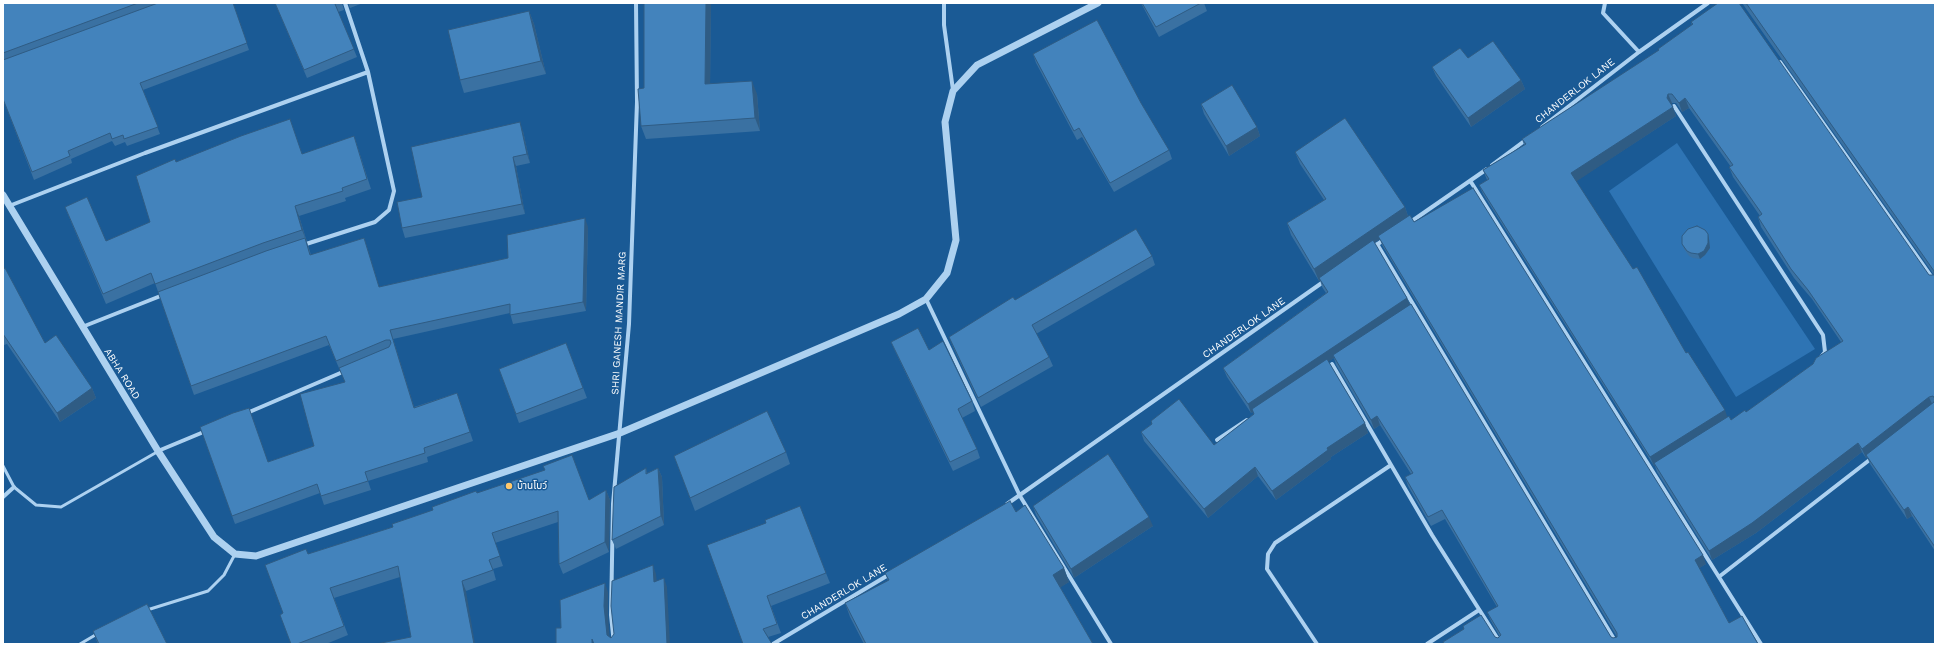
<!DOCTYPE html>
<meta charset="utf-8">
<style>
body{margin:0}
#map{position:relative;width:1938px;height:647px;overflow:hidden;background:#1a5a95;font-family:"Work Sans",sans-serif}
canvas{display:block}
.frame{position:absolute;inset:0;border:4px solid #fff;pointer-events:none}
</style>
<div id="map">
<canvas width="1938" height="647"></canvas>
<div class="frame"></div>
</div>
<script>
const context = document.querySelector('canvas').getContext('2d');
context.lineJoin = 'round';
function fill(path, color) { context.fillStyle = color; context.fill(path, 'evenodd'); }
const poly = rows => new Path2D(rows.map(r => 'M' + r).join(''));
function trace(path, color, width, dash) { context.strokeStyle = color; context.lineWidth = width; context.lineCap = dash ? 'butt' : 'round'; context.setLineDash(dash || []); context.stroke(path); }
function write(font, color, halo, rows, align = 'center') {
  context.font = font + ' "Work Sans","Noto Sans Thai",sans-serif'; context.lineWidth = 3; context.setLineDash([]); context.textBaseline = 'middle'; context.strokeStyle = halo; context.fillStyle = color; for (const [text, x, y, turn = 0] of rows) {
    context.save(); context.translate(x, y); context.rotate((+turn || 0) * Math.PI / 180); context.textAlign = isNaN(turn) ? turn : align; if (halo) context.strokeText(text, 0, 0); context.fillText(text, 0, 0); context.restore();
  }
}
fill(poly([
 [1677,143,1815,349,1736,397,1609,191]
]), '#2e74b4');
trace(poly([
 [3,466,14,487,36,505,61,507,157,452],
 [147,610,208,591,224,575,235,554],
 [80,644,97,634]
]), '#add1f0', 3);
trace(poly([
 [944,3,944,25,953,90],
 [1605,3,1603,13,1639,52],
 [1780,62,1935,282],
 [1674,106,1823,335,1825,352,1821,357],
 [1542,127,1639,52,1708,3],
 [1492,165,1527,139],
 [1471,182,1761,644],
 [9,206,145,153,368,72,345,3],
 [1409,223,1487,169],
 [1377,244,1617,644],
 [303,245,375,222,389,210,394,191,368,72],
 [1372,248,1385,239],
 [926,299,1020,496,1111,644],
 [82,327,163,295],
 [1332,364,1432,535,1501,644],
 [247,413,345,371],
 [1217,440,1247,420],
 [158,451,206,431],
 [3,497,14,487],
 [1007,504,1326,280],
 [1720,576,1872,458],
 [614,644,611,615,613,504,629,324,637,102,636,3],
 [773,644,890,574],
 [1317,644,1267,569,1268,554,1275,543,1391,465],
 [1427,644,1479,610]
]), '#add1f0', 4);
trace(poly([
 [3,195,158,451,214,537,235,554,256,556,620,433,899,314,926,299,947,273,956,240,945,122,953,91,977,65,1098,3]
]), '#add1f0', 7);
fill(poly([
 [3,3,233,3,249,50,143,90,160,134,127,146,125,142,115,146,112,141,71,159,72,163,34,180,3,99],
 [275,3,342,3,344,10,338,12,357,57,307,78],
 [348,3,363,3,350,8],
 [644,3,711,3,710,84,757,94,760,131,646,139,641,126,644,88],
 [1141,3,1204,3,1207,11,1159,37],
 [1742,3,1935,3,1935,551,1912,516,1907,519,1870,464,1867,457,1866,458,1862,452,1756,533,1712,560,1657,472,1655,466,1654,466,1483,194,1479,185,1487,180,1483,170,1524,145,1522,139,1659,51,1658,49,1692,25,1691,22,1929,275,1934,275],
 [1672,103,1676,103,1682,112,1689,108,1731,167,1729,167,1733,177,1760,216,1758,217,1761,227,1794,278,1812,299,1841,342,1813,364,1746,412,1731,420,1727,417,1686,353,1576,181,1676,116,1672,104],
 [529,11,534,24,546,74,464,93,460,80],
 [1033,54,1169,150,1172,159,1114,192,1082,137,1077,140,1036,63],
 [1468,58,1521,80,1525,89,1471,127,1436,76,1432,67],
 [1201,104,1257,127,1260,136,1229,156,1204,114],
 [523,131,530,163,516,166,525,214,405,238,402,228],
 [354,136,371,189,345,198,346,201,299,216,311,255,364,238,379,287,508,258,588,227,586,311,513,324,510,313,393,339,414,407,457,393,473,441,427,457,428,462,368,481,371,490,324,505,320,493,235,524,200,427,268,462,314,446,345,382,329,345,194,395,155,283,106,304,69,217,65,207,106,241,150,222,176,162,303,154],
 [1295,152,1405,207,1408,216,1414,222,1706,564,1699,568,1729,623,1758,644,1444,644,1443,642,1464,629,1463,626,1498,638,1500,637,1491,621,1487,612,1497,607,1445,519,1431,526,1408,486,1405,477,1411,474,1380,425,1374,429,1336,365,1334,358,1328,361,1365,423,1368,433,1331,457,1331,459,1276,500,1258,476,1208,518,1144,441,1141,432,1152,424,1151,421,1214,445,1254,414,1253,412,1251,413,1227,377,1223,368,1326,293,1322,287,1320,280,1319,281,1291,235,1287,223,1324,200,1300,164],
 [1380,239,1382,245,1617,637,1613,638,1611,637,1410,304,1407,298,1374,243],
 [1708,234,1709,239,1710,248,1705,255,1700,259,1693,258,1689,256,1684,249,1682,244],
 [1152,256,1155,265,1036,334,1049,357,1053,366,981,407,953,347,949,337,1015,300],
 [3,269,45,343,92,388,96,398,60,422,7,344,4,345,3,344],
 [891,342,929,350,972,401,975,411,962,418,977,449,980,458,953,471,895,351],
 [566,343,587,398,519,423,499,369],
 [786,452,790,464,695,511,674,456],
 [646,468,647,473,658,468,662,477,664,525,616,549,612,540],
 [606,490,610,500,609,552,563,574,559,564,558,522,495,543,503,566,493,569,496,580,466,591,411,637,400,577,334,598,348,635,326,644,290,644,308,554,393,527,433,510,477,493,589,500],
 [1033,506,1153,526,1074,578,1036,515],
 [1016,512,1064,568,1069,582,1060,587,1093,644,864,644,850,617,845,603,888,581,885,573],
 [707,545,826,573,830,583,771,606,781,633,768,637],
 [93,631,167,644,98,644]
]), '#3a71a2');
fill(poly([
 [706,3,711,3,710,97,705,84],
 [529,11,534,24,546,74,541,61],
 [1521,80,1525,89,1471,127,1468,118],
 [752,81,757,94,760,131,755,118],
 [1668,94,1672,103,1671,108,1667,98],
 [1685,98,1689,108,1682,112,1679,103],
 [1673,107,1676,116,1574,183,1571,173],
 [520,122,523,131,530,163,527,154],
 [1257,127,1260,136,1229,156,1226,146],
 [513,157,516,166,525,214,522,204],
 [295,206,299,216,306,240,302,230],
 [1405,207,1409,219,1378,236,1380,239,1320,280,1319,278,1320,280,1319,281,1314,269],
 [585,218,588,227,586,311,583,302],
 [1708,234,1709,239,1710,248,1705,255,1700,259,1698,254],
 [364,238,367,247,382,295,379,287],
 [1407,298,1411,307,1333,355,1334,358,1253,412,1252,409,1253,412,1251,413,1248,404],
 [390,330,393,339,417,416,414,408],
 [92,388,96,398,60,422,57,413],
 [1929,397,1933,406,1866,455,1867,457,1866,458,1862,449],
 [1725,410,1728,419,1654,463,1655,466,1654,466,1650,457],
 [1377,416,1380,425,1374,429,1371,420],
 [1365,423,1368,433,1331,457,1331,459,1276,500,1272,491,1327,448],
 [1858,443,1862,452,1756,533,1712,560,1709,551],
 [1255,467,1258,476,1208,518,1204,509],
 [658,468,662,477,664,525,661,516],
 [606,490,610,500,609,552,605,542],
 [1908,507,1912,516,1907,519,1904,510],
 [1149,517,1153,526,1074,578,1071,569],
 [1703,555,1706,564,1698,569,1695,560],
 [653,565,656,574,658,591,654,582],
 [1064,568,1069,582,1058,589,1053,575],
 [664,578,667,587,670,644,667,644],
 [462,581,466,591,475,644,474,644],
 [605,583,608,592,608,615,610,644,607,635,604,606]
]), '#2f5c84');
const building = poly([
 [3,3,138,3,3,53,3,3],
 [158,3,233,3,247,43,140,83,158,127,124,139,123,135,112,139,110,133,68,151,70,156,32,172,3,99,3,60,158,3],
 [275,3,338,3,335,4,354,49,304,70,275,3],
 [644,3,706,3,705,84,752,81,755,118,641,126,638,89,644,88,644,3],
 [1142,3,1201,3,1156,27,1142,3],
 [1718,3,1739,3,1929,275,1934,275,1934,271,1746,3,1935,3,1935,547,1908,507,1904,510,1866,455,1934,402,1935,399,1933,396,1929,397,1862,449,1858,443,1752,523,1709,551,1654,463,1729,416,1731,420,1745,410,1746,412,1813,364,1816,358,1843,341,1808,290,1791,269,1758,217,1762,214,1729,167,1733,165,1685,98,1679,103,1672,94,1668,94,1667,98,1673,107,1571,173,1633,269,1637,267,1686,353,1688,352,1725,410,1650,457,1479,185,1489,179,1483,170,1526,144,1522,139,1659,50,1658,49,1693,24,1691,22,1718,3],
 [529,11,541,61,460,80,448,30,529,11],
 [1097,20,1141,103,1169,150,1110,183,1079,128,1074,131,1033,54,1097,20],
 [1493,41,1521,80,1468,118,1432,67,1460,48,1468,58,1493,41],
 [1232,85,1257,127,1226,146,1201,104,1232,85],
 [1345,118,1405,207,1314,269,1287,223,1326,199,1295,152,1345,118],
 [290,119,302,154,354,136,367,179,342,188,343,191,295,206,302,230,263,243,155,284,151,273,103,294,65,207,87,197,106,241,150,222,136,176,175,159,176,162,241,136,290,119],
 [520,122,527,154,513,157,522,204,402,228,397,202,422,197,411,147,520,122],
 [1473,188,1703,555,1695,560,1729,623,1742,616,1758,644,1444,644,1443,642,1464,629,1463,626,1481,615,1495,637,1498,638,1501,635,1487,612,1498,606,1442,510,1428,517,1405,477,1413,473,1377,416,1371,420,1333,355,1411,304,1611,637,1613,638,1617,637,1617,633,1378,236,1410,215,1414,222,1473,188],
 [585,218,583,302,510,315,510,304,390,330,414,408,457,393,470,432,424,448,425,453,365,472,368,481,321,496,317,484,232,516,200,427,233,413,249,408,268,462,314,446,300,394,345,382,339,368,389,347,391,343,390,340,386,340,336,361,326,336,191,386,158,292,266,251,305,238,310,255,364,238,379,287,508,258,507,235,585,218],
 [1697,226,1705,230,1708,234,1708,243,1704,251,1698,254,1691,253,1687,251,1682,244,1682,236,1688,229,1697,226],
 [1136,229,1152,256,1032,325,1049,357,978,398,949,337,1013,297,1015,300,1136,229],
 [1373,240,1407,298,1248,404,1223,368,1328,292,1319,278,1373,240],
 [5,268,45,343,56,335,92,388,57,413,3,334,3,335,3,269,5,268],
 [918,328,929,350,943,341,972,401,958,409,977,449,950,462,891,342,918,328],
 [566,343,583,388,516,414,499,369,566,343],
 [1327,359,1365,423,1327,448,1328,450,1272,491,1255,467,1204,509,1141,432,1152,424,1151,421,1179,399,1214,445,1254,414,1252,409,1327,359],
 [767,411,786,452,690,498,674,456,767,411],
 [1108,454,1149,517,1071,569,1033,506,1108,454],
 [572,455,589,500,606,490,605,542,559,564,558,511,492,533,500,556,489,560,493,570,462,581,474,644,376,644,411,637,398,566,330,588,344,626,297,644,291,644,280,615,283,613,265,565,306,549,308,554,393,527,392,524,433,510,432,507,476,491,477,493,545,470,543,466,572,455],
 [646,468,646,474,658,468,661,516,612,540,614,487,646,468],
 [1010,501,1016,512,1025,505,1064,568,1053,575,1093,644,866,644,845,603,889,580,885,573,1010,501],
 [800,506,826,573,767,596,777,624,763,629,772,644,743,644,707,545,766,523,765,520,800,506],
 [653,565,654,582,664,578,667,644,594,644,592,639,592,644,556,644,556,628,561,628,560,600,605,583,604,606,607,635,611,638,614,634,611,606,612,581,653,565],
 [147,604,167,644,99,644,93,631,147,604]
]);
fill(building, '#4383bc');
trace(building, '#2f5c84', 1);
for (const [x, y, r, color] of [
 [509,486,4,"#ffc86c"]
]) { const dot = new Path2D(); dot.arc(x, y, r, 0, 2 * Math.PI); context.fillStyle = color; context.fill(dot); trace(dot, '#1a5a95', 1.5); }
write('10px', '#fff', '#1a5a95', [
 ["CHANDERLOK LANE",1575,91,-38],
 ["SHRI GANESH MANDIR MARG",619,323,-87],
 ["CHANDERLOK LANE",1244,328,-35],
 ["ABHA ROAD",122,374,58],
 ["CHANDERLOK LANE",844,592,-31]
]);
write('10px', '#fff', '#1a5a95', [
 ["บ้านโบว์",517,486]
], 'left');
</script>
